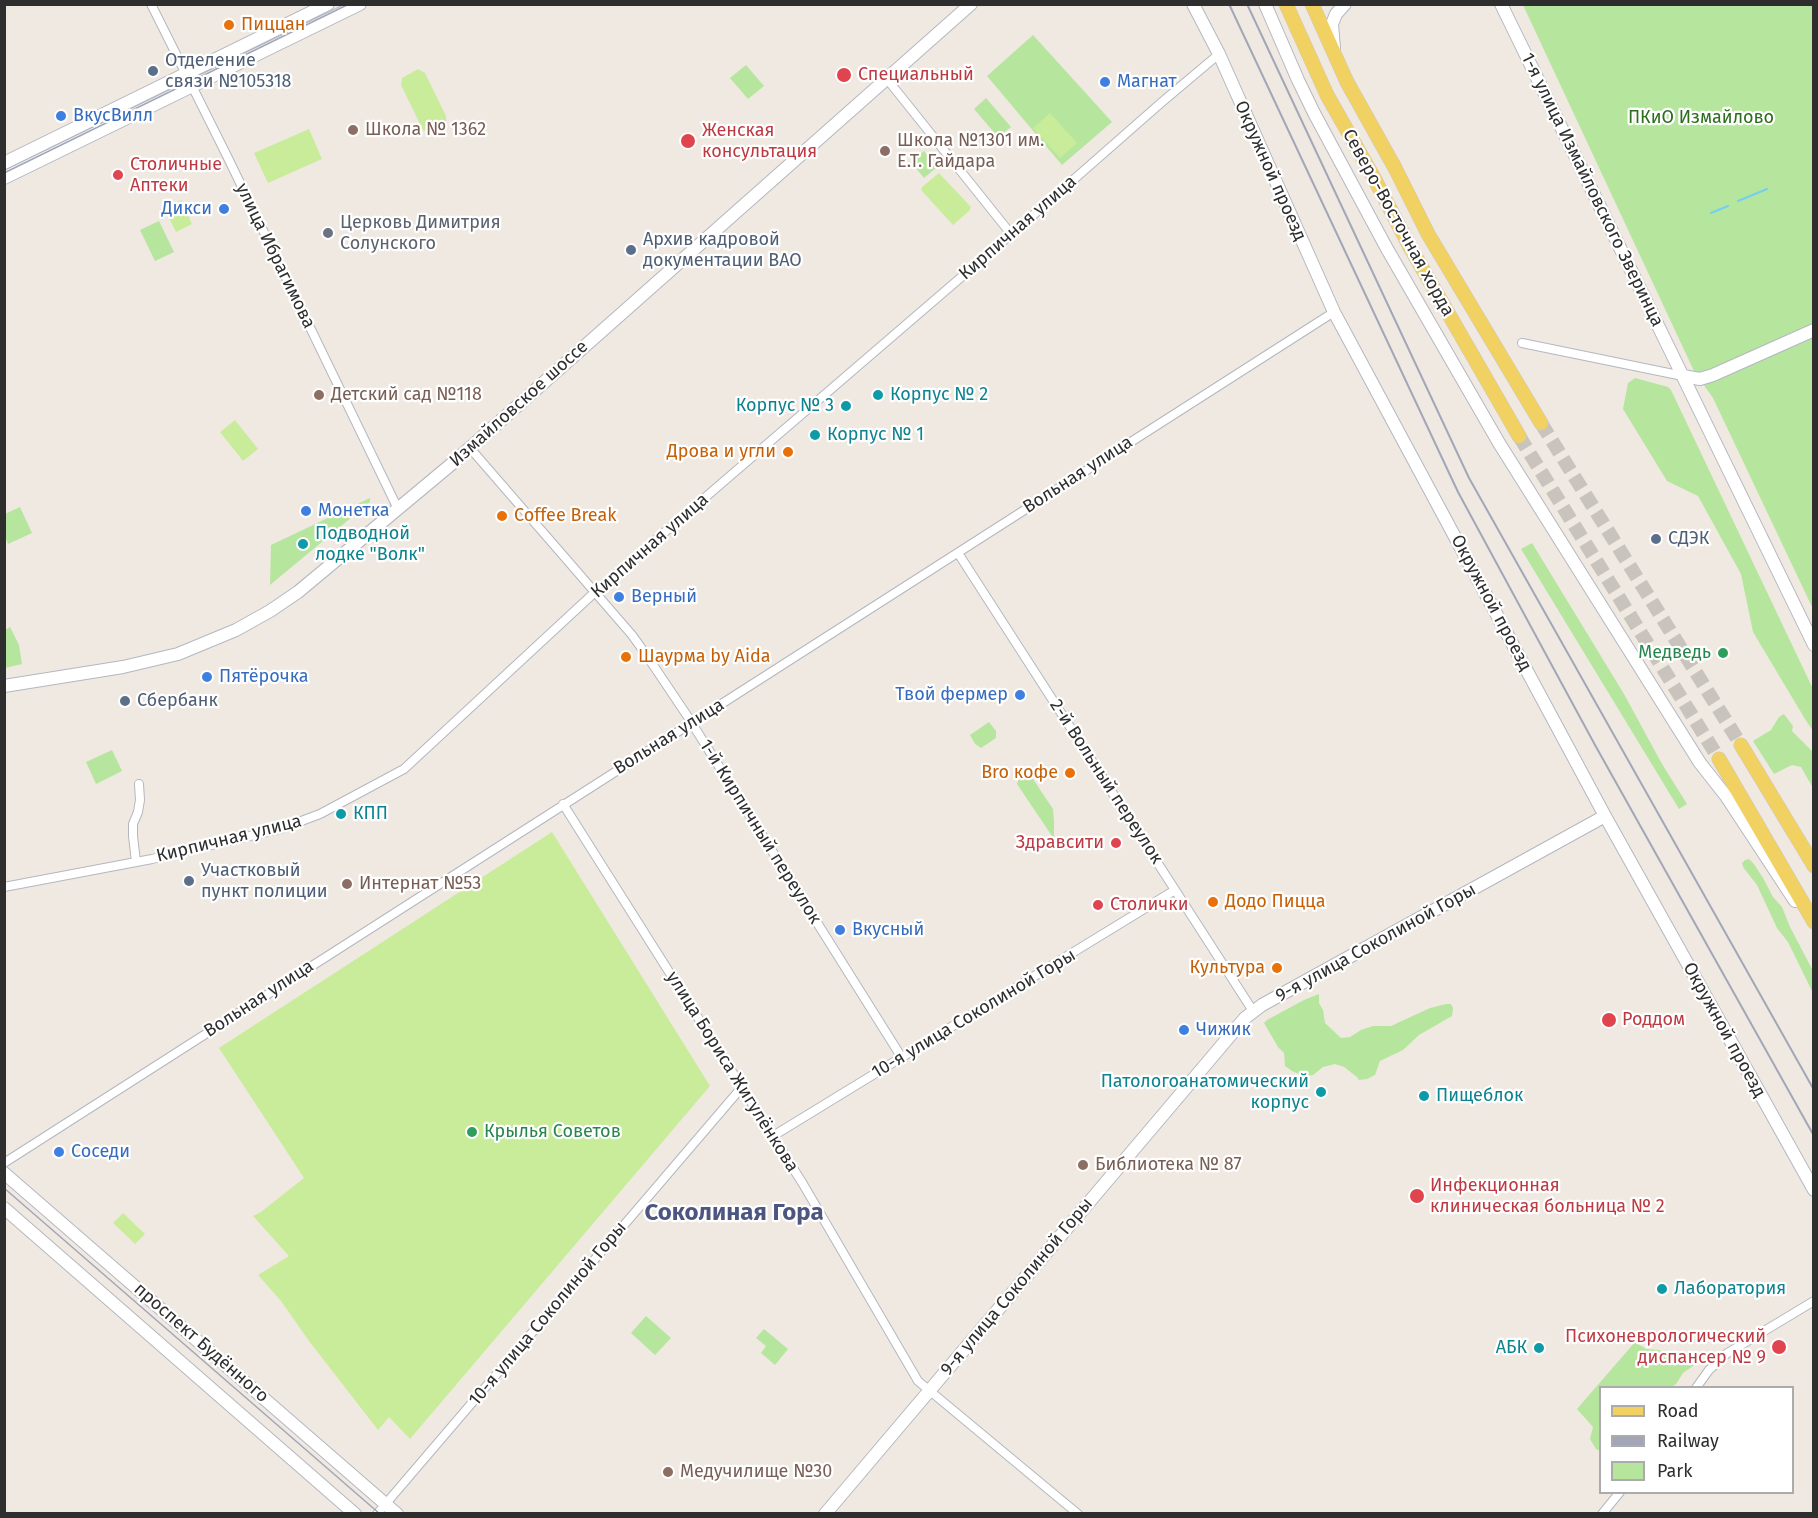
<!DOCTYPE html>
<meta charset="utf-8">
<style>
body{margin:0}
#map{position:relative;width:1818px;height:1518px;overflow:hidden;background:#efe9e1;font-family:"Fira Sans",sans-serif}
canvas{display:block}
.frame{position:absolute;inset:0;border:6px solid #2e2e2e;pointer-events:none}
.legend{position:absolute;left:1599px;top:1386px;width:195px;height:108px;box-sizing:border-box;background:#fff;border:2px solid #ababab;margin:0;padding:8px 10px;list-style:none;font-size:18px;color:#2e2e2e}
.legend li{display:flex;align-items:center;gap:12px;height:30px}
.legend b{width:30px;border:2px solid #ababab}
</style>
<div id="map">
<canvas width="1818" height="1518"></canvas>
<div class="frame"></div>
<ul class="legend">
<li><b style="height:8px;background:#f2d163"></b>Road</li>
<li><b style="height:8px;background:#a3a6b8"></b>Railway</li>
<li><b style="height:16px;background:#b6e59e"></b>Park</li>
</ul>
</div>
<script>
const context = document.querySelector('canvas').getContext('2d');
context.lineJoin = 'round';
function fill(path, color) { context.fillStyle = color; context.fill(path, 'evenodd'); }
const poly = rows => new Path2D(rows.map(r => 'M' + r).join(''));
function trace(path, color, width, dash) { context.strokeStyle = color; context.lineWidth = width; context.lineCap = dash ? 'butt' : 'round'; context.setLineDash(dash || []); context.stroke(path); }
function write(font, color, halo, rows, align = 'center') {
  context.font = font + ' "Fira Sans",sans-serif'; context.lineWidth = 4.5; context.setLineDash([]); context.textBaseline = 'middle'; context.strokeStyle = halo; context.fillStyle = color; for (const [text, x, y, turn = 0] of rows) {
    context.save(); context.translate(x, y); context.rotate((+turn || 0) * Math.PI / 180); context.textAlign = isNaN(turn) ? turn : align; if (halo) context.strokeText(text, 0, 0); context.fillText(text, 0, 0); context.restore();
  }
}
fill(poly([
 [1523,5,1813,5,1813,609,1713,398,1694,371],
 [1033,35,1112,122,1062,165,987,76],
 [746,65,764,86,748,99,730,78],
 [986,98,1011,127,998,137,974,109],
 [924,151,937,167,924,178,911,162],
 [159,221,174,252,155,261,140,230],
 [1635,378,1668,387,1671,390,1813,689,1813,731,1805,719,1753,632,1741,574,1698,496,1667,481,1623,409,1628,383],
 [370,498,370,502,270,585,271,545],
 [20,507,32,533,8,544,5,536,5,514],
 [1532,543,1624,694,1662,764,1687,804,1679,809,1521,549],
 [10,627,19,645,22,664,5,668,5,630],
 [1784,714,1793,726,1792,731,1813,752,1813,788,1801,767,1792,765,1774,774,1753,741,1771,730,1779,717],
 [989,722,996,731,996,738,981,748,975,744,970,735],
 [112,750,122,771,96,784,86,762],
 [1020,776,1033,779,1053,809,1054,821,1054,839,1017,784],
 [1749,859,1754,864,1763,878,1773,897,1782,907,1790,927,1813,971,1813,993,1788,942,1777,928,1757,885,1743,867,1742,863,1745,860],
 [1319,994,1319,1003,1323,1010,1325,1023,1341,1038,1350,1037,1361,1030,1373,1026,1391,1026,1430,1008,1446,1004,1451,1004,1453,1008,1452,1016,1419,1035,1403,1050,1380,1061,1375,1075,1367,1079,1359,1080,1357,1077,1344,1067,1335,1064,1323,1067,1313,1075,1304,1076,1292,1071,1285,1066,1284,1053,1278,1047,1264,1023,1267,1020,1304,1000],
 [646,1316,671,1338,655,1355,631,1333],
 [764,1329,788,1349,775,1365,761,1353,766,1346,756,1338],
 [1635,1342,1646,1349,1659,1350,1670,1356,1695,1360,1693,1366,1683,1373,1676,1384,1672,1387,1600,1388,1600,1451,1596,1449,1590,1439,1593,1427,1577,1409]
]), '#b6e59e');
fill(poly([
 [418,69,425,73,446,116,446,124,435,131,429,132,423,130,401,85,402,78],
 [1050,113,1077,143,1060,158,1033,128],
 [309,129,322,159,268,183,254,153],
 [939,173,971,207,969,211,953,225,921,190,922,187],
 [181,200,192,224,176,232,164,208],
 [235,420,258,449,243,461,220,432],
 [552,832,710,1086,410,1439,389,1417,378,1430,309,1341,281,1301,258,1275,289,1256,253,1216,261,1212,304,1178,219,1048],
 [123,1213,145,1234,135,1244,113,1223]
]), '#c9ec9a');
trace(poly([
 [1738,201,1767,189],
 [1711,213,1728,206]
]), '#75cff0', 2);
trace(poly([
 [1541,423,1741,745],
 [1519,436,1719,759]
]), '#c8c4bd', 14, [14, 7]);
const street = poly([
 [151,4,227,156,398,509],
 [887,79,1011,234],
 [1522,343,1683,376],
 [470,448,632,635,647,656,688,717,902,1058],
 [958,553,1253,1011],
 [563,804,803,1184,918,1381,1078,1514],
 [136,862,133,836,133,824,138,812,140,800,139,784],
 [4,887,152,859,280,829,320,814,404,769,594,593,1023,224,1162,102,1219,54],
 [773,1136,1175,890],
 [4,1163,1334,312],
 [1696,1388,1709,1370,1726,1354,1814,1301],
 [377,1514,742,1087],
 [1602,1514,1620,1492]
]);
const secondary = poly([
 [1193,4,1219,54,1334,312,1605,816,1814,1190],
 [1265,4,1298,80,1314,113,1386,247,1499,443,1700,763,1726,796,1795,901],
 [1501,4,1814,645],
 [1334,48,1332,24,1336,14,1345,4],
 [4,163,328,4],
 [4,178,360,4],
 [1683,376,1700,379,1713,375,1814,330],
 [4,686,123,667,178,654,236,630,270,611,298,592,454,462,971,4],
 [4,1173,397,1514],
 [4,1208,355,1514],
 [825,1514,1245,1018,1262,1005,1605,816]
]);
const primary = poly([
 [1286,4,1327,95,1374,178,1410,247,1519,436],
 [1312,4,1347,82,1395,168,1428,234,1541,423],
 [1741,745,1814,866],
 [1719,759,1814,922]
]);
trace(street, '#b4b7c1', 10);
trace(secondary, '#b4b7c1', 14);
trace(primary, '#c9c9c9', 15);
trace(street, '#fff', 8);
trace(secondary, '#fff', 12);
trace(primary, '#f2d163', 14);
trace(poly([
 [4,173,349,4],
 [4,1188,380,1514]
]), '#a3a6b8', 1.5);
trace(poly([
 [1229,4,1458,492,1595,745,1814,1136],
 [1247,4,1469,478,1814,1090]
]), '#a3a6b8', 2);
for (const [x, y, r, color] of [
 [229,25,6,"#e8710a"],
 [153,71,6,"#5c6f8a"],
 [844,75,8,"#e0444e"],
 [1105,82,6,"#3f7fe0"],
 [61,116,6,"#3f7fe0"],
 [353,130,6,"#8d6e63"],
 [688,141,8,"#e0444e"],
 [885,151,6,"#8d6e63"],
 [118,175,6,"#e0444e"],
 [224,209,6,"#3f7fe0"],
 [328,233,6,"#6b7280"],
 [631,250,6,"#5c6f8a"],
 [319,395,6,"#8d6e63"],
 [878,395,6,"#0f9aa8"],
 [846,406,6,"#0f9aa8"],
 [815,435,6,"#0f9aa8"],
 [788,452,6,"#e8710a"],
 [306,511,6,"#3f7fe0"],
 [502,516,6,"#e8710a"],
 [1656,539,6,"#5c6f8a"],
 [303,544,6,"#0f9aa8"],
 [619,597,6,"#3f7fe0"],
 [1723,653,6,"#2e9e5b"],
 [626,657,6,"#e8710a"],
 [207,677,6,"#3f7fe0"],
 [1020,695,6,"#3f7fe0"],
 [125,701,6,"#5c6f8a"],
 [1070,773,6,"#e8710a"],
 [341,814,6,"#0f9aa8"],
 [1116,843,6,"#e0444e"],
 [189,881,6,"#5c6f8a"],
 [347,884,6,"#8d6e63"],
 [1213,902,6,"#e8710a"],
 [1098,905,6,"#e0444e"],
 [840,930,6,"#3f7fe0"],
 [1277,968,6,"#e8710a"],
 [1609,1020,8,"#e0444e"],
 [1184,1030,6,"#3f7fe0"],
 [1321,1092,6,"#0f9aa8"],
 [1424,1096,6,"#0f9aa8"],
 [472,1132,6,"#2e9e5b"],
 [59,1152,6,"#3f7fe0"],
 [1083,1165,6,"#8d6e63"],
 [1417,1196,8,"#e0444e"],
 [1662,1289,6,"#0f9aa8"],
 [1779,1347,8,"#e0444e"],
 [1539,1348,6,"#0f9aa8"],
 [668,1472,6,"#8d6e63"]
]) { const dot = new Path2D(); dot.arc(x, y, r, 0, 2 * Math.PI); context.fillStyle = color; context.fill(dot); trace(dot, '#fff', 2); }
write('18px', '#c56008', '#fff', [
 ["Пиццан",241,25],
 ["Дрова и угли",776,452,"right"],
 ["Coffee Break",514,516],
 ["Шаурма by Aida",638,657],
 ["Bro кофе",1058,773,"right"],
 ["Додо Пицца",1225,902],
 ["Культура",1265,968,"right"]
], 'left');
write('18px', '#4e5e75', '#fff', [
 ["Отделение",165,61],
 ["связи №105318",165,82],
 ["Архив кадровой",643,240],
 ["документации ВАО",643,261],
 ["СДЭК",1668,539],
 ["Сбербанк",137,701],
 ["Участковый",201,871],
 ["пункт полиции",201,892]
], 'left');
write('18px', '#be3a42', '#fff', [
 ["Специальный",858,75],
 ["Женская",702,131],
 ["консультация",702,152],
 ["Столичные",130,165],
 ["Аптеки",130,186],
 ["Здравсити",1104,843,"right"],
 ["Столички",1110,905],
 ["Роддом",1622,1020],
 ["Инфекционная",1430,1186],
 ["клиническая больница № 2",1430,1207],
 ["Психоневрологический",1766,1337,"right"],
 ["диспансер № 9",1766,1358,"right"]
], 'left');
write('18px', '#366cbe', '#fff', [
 ["Магнат",1117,82],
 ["ВкусВилл",73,116],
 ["Дикси",212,209,"right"],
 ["Монетка",318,511],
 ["Верный",631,597],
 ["Пятёрочка",219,677],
 ["Твой фермер",1008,695,"right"],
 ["Вкусный",852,930],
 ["Чижик",1196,1030],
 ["Соседи",71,1152]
], 'left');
write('18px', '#2c6e1b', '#fff', [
 ["ПКиО Измайлово",1701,118]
]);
write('18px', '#785e54', '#fff', [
 ["Школа № 1362",365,130],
 ["Школа №1301 им.",897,141],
 ["Е.Т. Гайдара",897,162],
 ["Детский сад №118",331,395],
 ["Интернат №53",359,884],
 ["Библиотека № 87",1095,1165],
 ["Медучилище №30",680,1472]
], 'left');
write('18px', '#2e2e2e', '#fff', [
 ["Окружной проезд",1270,171,66],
 ["1-я улица Измайловского Зверинца",1592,190,64],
 ["Северо-Восточная хорда",1398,223,61],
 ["Кирпичная улица",1018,228,-41],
 ["улица Ибрагимова",275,256,64],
 ["Измайловское шоссе",519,404,-42],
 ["Вольная улица",1078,475,-33],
 ["Кирпичная улица",650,546,-41],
 ["Окружной проезд",1491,603,62],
 ["Вольная улица",669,737,-32],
 ["2-й Вольный переулок",1106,782,57],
 ["1-й Кирпичный переулок",760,832,58],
 ["Кирпичная улица",229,839,-14],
 ["9-я улица Соколиной Горы",1376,943,-29],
 ["Вольная улица",259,999,-33],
 ["10-я улица Соколиной Горы",974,1014,-31],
 ["Окружной проезд",1724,1030,61],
 ["улица Бориса Жигулёнкова",732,1072,58],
 ["9-я улица Соколиной Горы",1017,1287,-50],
 ["10-я улица Соколиной Горы",548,1314,-50],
 ["проспект Будённого",201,1343,41]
]);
write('18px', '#5b616d', '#fff', [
 ["Церковь Димитрия",340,223],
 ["Солунского",340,244]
], 'left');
write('18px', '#0d838f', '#fff', [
 ["Корпус № 2",890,395],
 ["Корпус № 3",834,406,"right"],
 ["Корпус № 1",827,435],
 ["Подводной",315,534],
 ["лодке \"Волк\"",315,555],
 ["КПП",353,814],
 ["Патологоанатомический",1309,1082,"right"],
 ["корпус",1309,1103,"right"],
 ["Пищеблок",1436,1096],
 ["Лаборатория",1674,1289],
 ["АБК",1527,1348,"right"]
], 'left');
write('18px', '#27864d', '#fff', [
 ["Медведь",1711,653],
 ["Крылья Советов",484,1132,"left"]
], 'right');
write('bold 24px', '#4d5680', '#fff', [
 ["Соколиная Гора",734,1213]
]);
</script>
